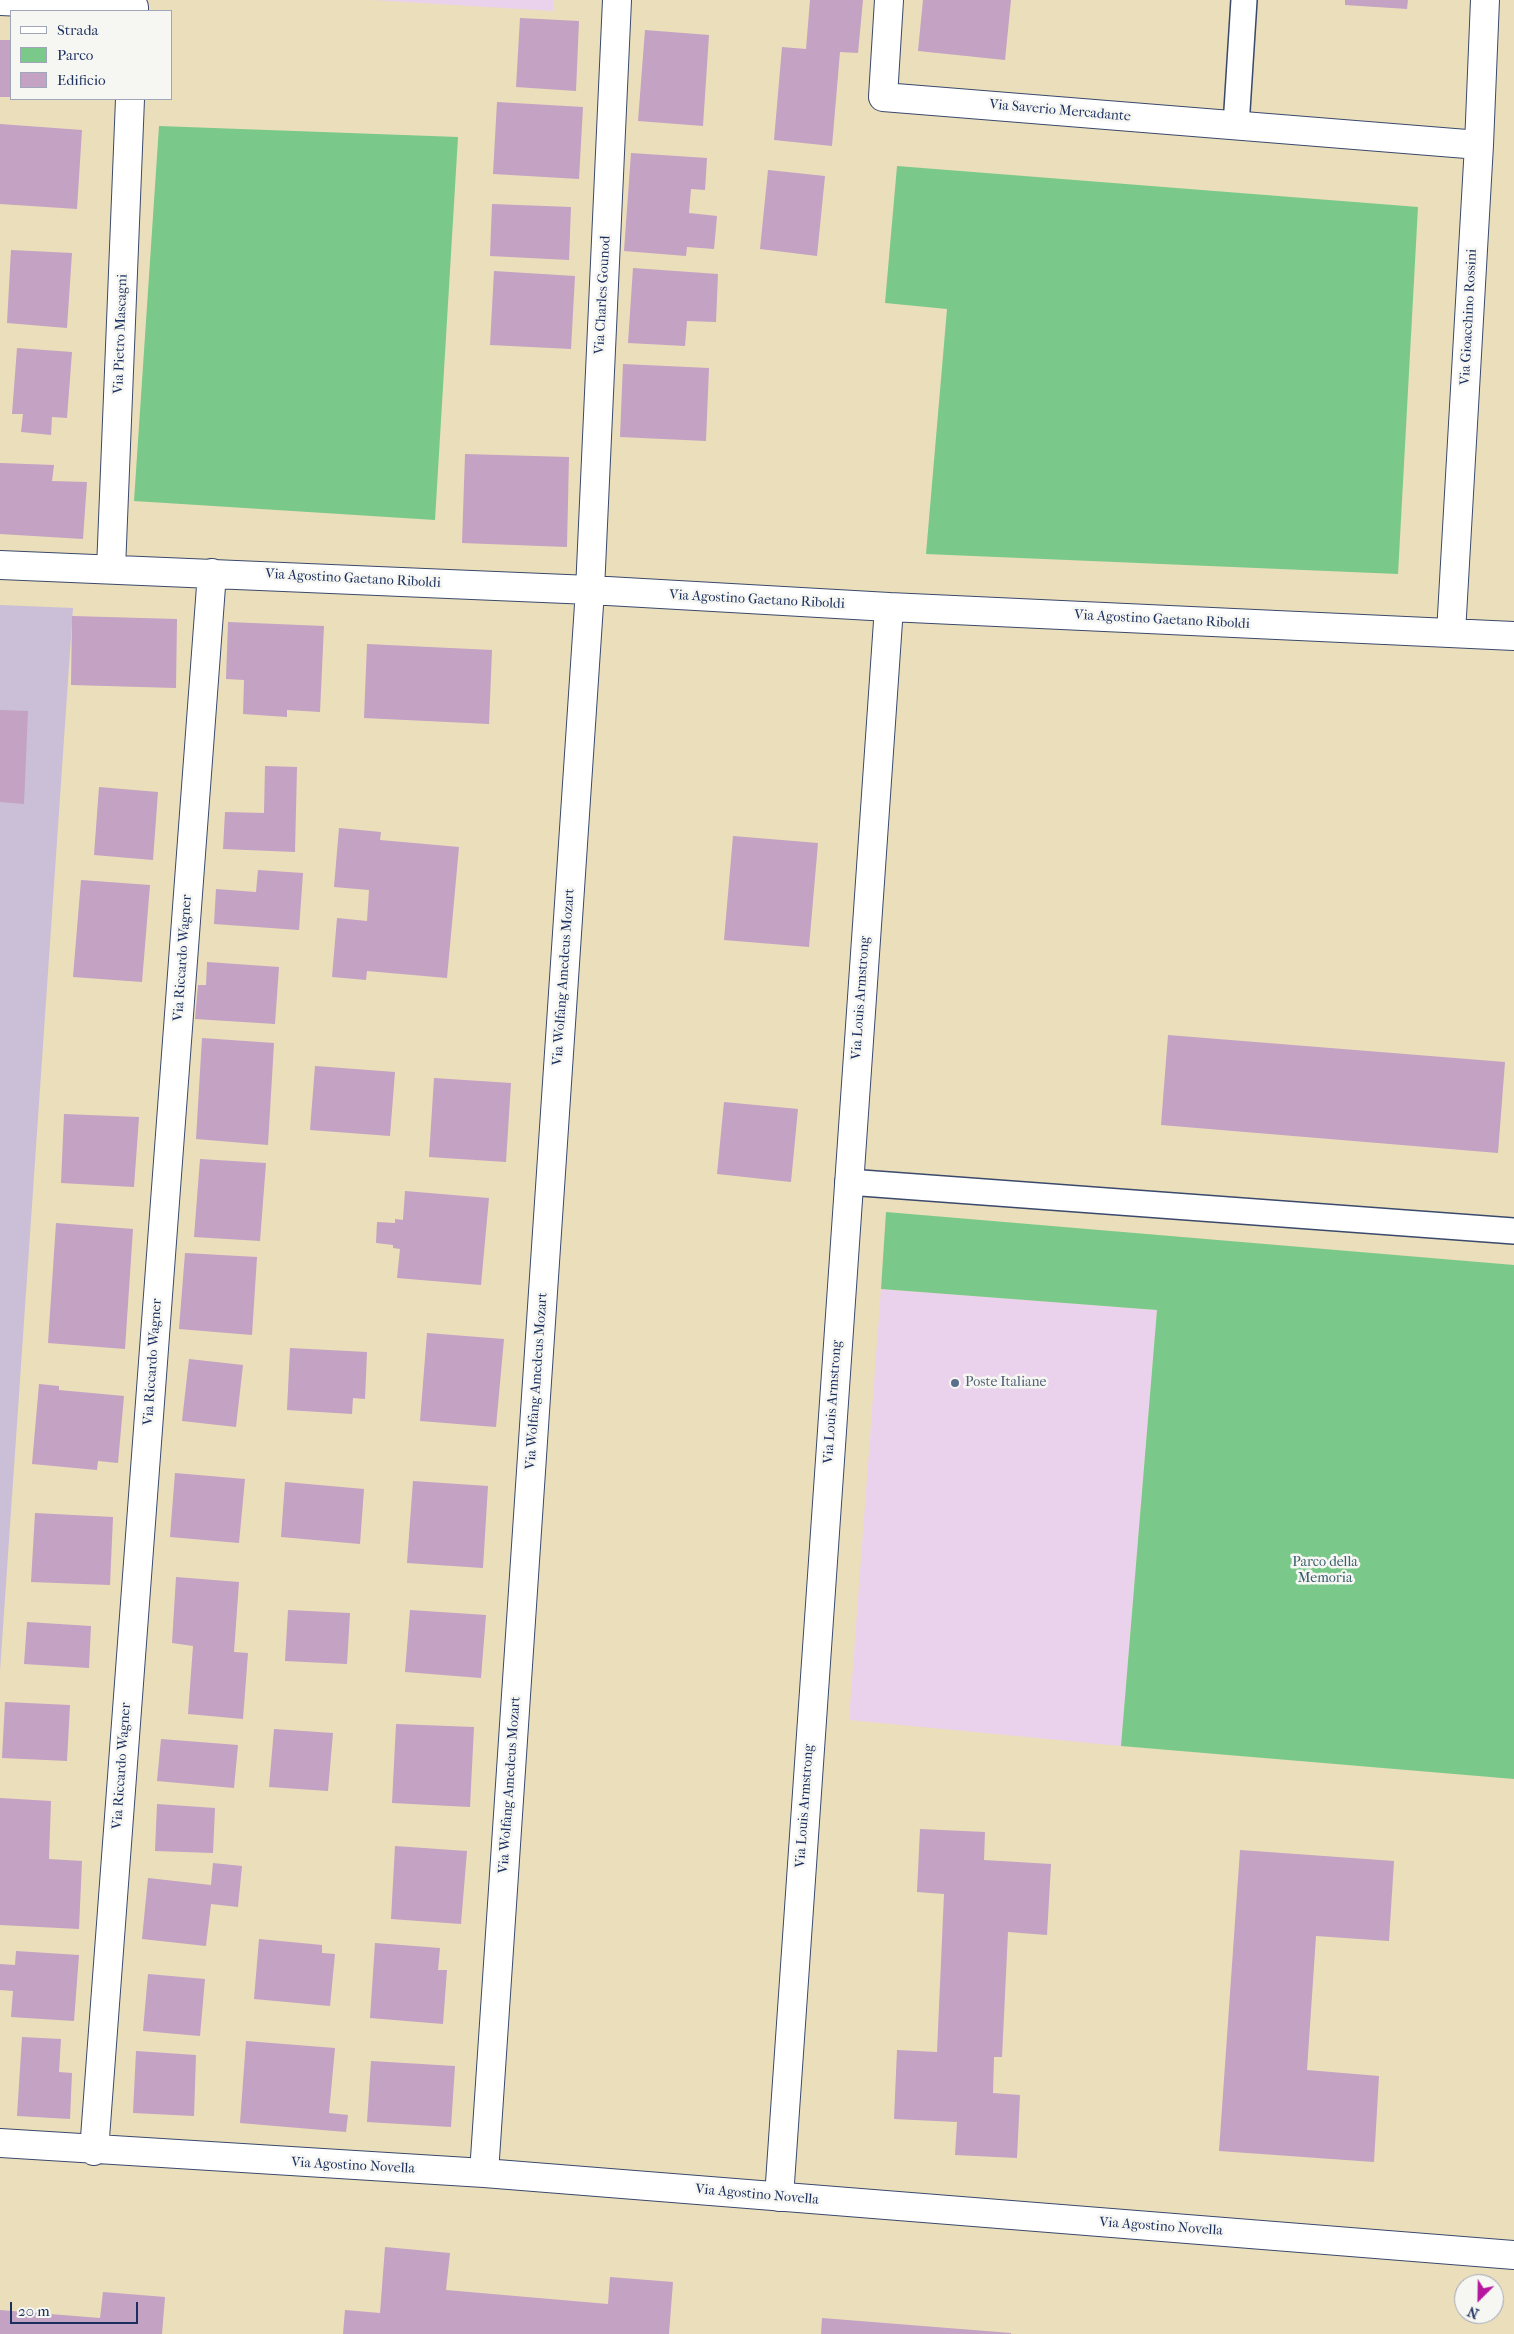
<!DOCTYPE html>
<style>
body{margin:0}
#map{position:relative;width:1514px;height:2334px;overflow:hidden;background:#ebdebb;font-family:"IM FELL French Canon",serif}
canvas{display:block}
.legend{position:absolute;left:10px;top:10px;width:162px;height:90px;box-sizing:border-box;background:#f6f6f2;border:1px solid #9ea6b7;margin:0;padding:6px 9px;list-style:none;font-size:15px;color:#1b2f5e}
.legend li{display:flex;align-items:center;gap:10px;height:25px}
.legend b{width:25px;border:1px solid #9ea6b7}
.north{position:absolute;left:1454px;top:2274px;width:50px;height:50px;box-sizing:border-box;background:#f6f6f2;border:1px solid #9ea6b7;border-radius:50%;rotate:203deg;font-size:14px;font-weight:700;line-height:20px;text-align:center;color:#1b2f5e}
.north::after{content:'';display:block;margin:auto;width:18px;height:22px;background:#b5179e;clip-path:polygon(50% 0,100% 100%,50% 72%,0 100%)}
.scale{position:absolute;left:10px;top:2302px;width:128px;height:22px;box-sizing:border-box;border:2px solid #1b2f5e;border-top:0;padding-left:6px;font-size:15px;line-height:18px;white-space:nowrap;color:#1b2f5e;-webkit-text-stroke:4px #f6f6f2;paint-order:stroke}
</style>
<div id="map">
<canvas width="1514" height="2334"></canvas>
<ul class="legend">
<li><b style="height:6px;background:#fff"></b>Strada</li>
<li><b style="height:14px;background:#7ac98a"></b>Parco</li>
<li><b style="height:14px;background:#c3a2c3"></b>Edificio</li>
</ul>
<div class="north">N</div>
<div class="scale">20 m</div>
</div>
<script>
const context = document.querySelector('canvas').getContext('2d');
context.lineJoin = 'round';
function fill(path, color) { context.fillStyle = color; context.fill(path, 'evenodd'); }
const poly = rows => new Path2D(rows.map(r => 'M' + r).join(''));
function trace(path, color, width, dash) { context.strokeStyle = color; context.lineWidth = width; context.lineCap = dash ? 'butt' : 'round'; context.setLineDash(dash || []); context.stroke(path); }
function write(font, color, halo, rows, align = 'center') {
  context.font = font + ' "IM FELL French Canon",serif'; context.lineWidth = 5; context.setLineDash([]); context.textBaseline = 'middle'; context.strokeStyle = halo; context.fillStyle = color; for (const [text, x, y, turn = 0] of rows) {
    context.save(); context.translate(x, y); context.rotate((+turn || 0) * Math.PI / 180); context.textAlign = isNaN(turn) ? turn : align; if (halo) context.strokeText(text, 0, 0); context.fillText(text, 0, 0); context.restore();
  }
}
fill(poly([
 [372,0,553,0,553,11],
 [881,1289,1157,1310,1121,1746,849,1720]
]), '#ead1ec');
fill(poly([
 [0,605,73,608,0,1671]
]), '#cabfd6');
fill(poly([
 [159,126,458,137,435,520,134,501],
 [897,166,1418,207,1398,574,926,554,947,309,885,303],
 [886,1212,1514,1265,1514,1779,1121,1746,1157,1310,881,1289]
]), '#7ac98a');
fill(poly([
 [810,0,863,0,858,53,840,52,832,146,774,140,782,47,806,49],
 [923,0,1011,0,1005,60,918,51],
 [1345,0,1408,0,1407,9,1345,5],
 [520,18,579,21,576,91,516,87],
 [645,30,709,35,703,126,638,121],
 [0,40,11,40,11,97,0,97],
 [497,102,583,107,579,179,493,174],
 [0,124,82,130,77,209,0,204],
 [631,153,707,158,705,190,691,189,689,213,717,216,714,249,687,247,686,256,624,251],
 [768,170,825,176,817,256,760,249],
 [492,204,571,207,569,260,490,256],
 [11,250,72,253,67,328,7,323],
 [633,268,718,274,716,322,687,321,685,346,628,343],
 [494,271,575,276,571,349,490,345],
 [17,348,72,352,67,418,52,417,51,435,21,432,23,414,12,414],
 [623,364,709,368,706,441,620,437],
 [465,454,569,457,567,547,462,543],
 [0,463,54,465,52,481,87,482,83,539,0,534],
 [72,616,177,619,176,688,71,685],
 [228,622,324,626,320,712,287,710,287,717,243,714,244,680,226,679],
 [367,644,492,650,489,724,364,718],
 [0,710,28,711,24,804,0,802],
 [265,766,297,767,295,852,223,849,225,812,264,813],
 [99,787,158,792,153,860,94,855],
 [339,828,381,832,380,840,459,847,447,978,367,971,366,980,332,977,337,918,367,921,369,890,334,887],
 [733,836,818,843,809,947,724,940],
 [258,870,303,873,299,930,214,924,216,889,256,892],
 [81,880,150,885,142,982,73,977],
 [207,962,279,967,275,1024,195,1019,198,985,206,985],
 [1168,1035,1505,1062,1498,1153,1161,1125],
 [202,1038,274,1043,268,1145,196,1139],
 [315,1066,395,1072,390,1136,310,1130],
 [434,1078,511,1083,506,1162,429,1157],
 [724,1102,798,1109,791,1182,717,1174],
 [64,1114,139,1117,134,1187,61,1183],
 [200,1159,266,1163,260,1241,194,1237],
 [405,1191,489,1198,481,1285,397,1278,400,1249,393,1248,393,1245,376,1243,377,1222,395,1223,395,1219,403,1220],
 [56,1223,133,1229,125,1349,48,1343],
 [185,1253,257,1257,252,1335,179,1329],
 [427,1333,504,1339,496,1427,420,1421],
 [290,1348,367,1352,365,1399,353,1398,352,1414,287,1410],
 [189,1359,243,1365,236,1427,182,1421],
 [39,1384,59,1386,59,1390,124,1396,118,1463,98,1461,97,1470,32,1464],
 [175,1473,245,1479,239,1543,170,1537],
 [413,1481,488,1486,483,1568,407,1563],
 [285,1482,364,1489,360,1544,281,1537],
 [35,1513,113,1517,110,1585,31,1582],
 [176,1577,239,1582,234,1652,248,1653,243,1719,188,1714,193,1646,172,1643],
 [288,1610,350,1613,347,1664,285,1661],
 [410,1610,486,1615,481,1678,405,1672],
 [27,1622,91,1626,89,1668,24,1664],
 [5,1702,70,1705,67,1761,2,1758],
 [396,1724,474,1727,470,1807,392,1803],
 [274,1729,333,1733,328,1791,269,1787],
 [161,1739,238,1745,234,1788,157,1781],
 [0,1798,51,1801,49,1859,82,1861,79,1929,0,1925],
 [157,1804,215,1808,213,1853,155,1851],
 [920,1829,985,1832,984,1860,1051,1864,1047,1935,1008,1932,1002,2057,994,2057,993,2093,1020,2095,1017,2158,955,2155,957,2122,894,2119,897,2050,937,2052,944,1894,917,1892],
 [395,1846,467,1851,461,1924,391,1919],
 [1240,1850,1394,1861,1389,1941,1316,1936,1307,2070,1379,2076,1374,2162,1219,2151],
 [213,1863,242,1866,238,1907,211,1904,206,1946,142,1939,148,1878,211,1885],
 [259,1939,322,1945,322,1953,335,1954,330,2006,254,1999],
 [375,1943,440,1948,438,1970,447,1970,443,2024,370,2018],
 [16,1951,79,1955,74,2021,11,2017,13,1991,0,1990,0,1964,15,1965],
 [148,1974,205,1979,200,2036,143,2031],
 [22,2037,61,2039,59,2072,72,2073,70,2119,17,2116],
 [246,2041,335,2048,329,2113,348,2115,346,2132,240,2123],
 [136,2051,196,2055,194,2116,133,2113],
 [371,2061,455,2066,451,2127,367,2122],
 [385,2247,450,2253,446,2290,608,2304,610,2277,673,2282,669,2334,343,2334,345,2310,380,2313],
 [103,2292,165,2297,162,2334,0,2334,0,2310,100,2318],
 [822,2318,1011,2333,1011,2334,821,2334]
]), '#c3a2c3');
const service = poly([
 [1236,126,1244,0],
 [848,1182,1514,1231]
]);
const minor = poly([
 [889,0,883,97,1479,145],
 [0,1,134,7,134,11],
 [0,565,590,590,889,607,1514,636],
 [111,569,130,99],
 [1451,633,1479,145,1485,0],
 [0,2143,484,2173,1514,2255],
 [94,2151,212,573],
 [484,2173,590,590,617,0],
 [779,2197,889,607]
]);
trace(service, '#3a496c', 28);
trace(minor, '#3a496c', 30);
trace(service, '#fff', 25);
trace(minor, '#fff', 28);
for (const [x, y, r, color] of [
 [955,1383,5,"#5c6f8a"]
]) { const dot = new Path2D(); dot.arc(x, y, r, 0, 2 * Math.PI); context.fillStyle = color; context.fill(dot); trace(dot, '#f6f6f2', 2); }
write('14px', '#1b2f5e', '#f6f6f2', [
 ["Via Saverio Mercadante",1060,111,5],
 ["Via Charles Gounod",603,295,-87],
 ["Via Gioacchino Rossini",1469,317,-87],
 ["Via Pietro Mascagni",121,334,-88],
 ["Via Agostino Gaetano Riboldi",353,579,3],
 ["Via Agostino Gaetano Riboldi",757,600,3],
 ["Via Agostino Gaetano Riboldi",1162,620,3],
 ["Via Riccardo Wagner",183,958,-86],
 ["Via Wolfang Amedeus Mozart",564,977,-86],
 ["Via Louis Armstrong",861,998,-86],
 ["Via Riccardo Wagner",153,1362,-86],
 ["Via Wolfang Amedeus Mozart",537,1381,-86],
 ["Via Louis Armstrong",833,1402,-86],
 ["Via Riccardo Wagner",122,1766,-86],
 ["Via Wolfang Amedeus Mozart",510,1785,-86],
 ["Via Louis Armstrong",805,1806,-86],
 ["Via Agostino Novella",353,2166,3],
 ["Via Agostino Novella",757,2195,5],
 ["Via Agostino Novella",1161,2227,4]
]);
write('14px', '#4e5e75', '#f6f6f2', [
 ["Poste Italiane",965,1383]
], 'left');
write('14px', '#385d6b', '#f6f6f2', [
 ["Parco della",1325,1563],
 ["Memoria",1325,1579]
]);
</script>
